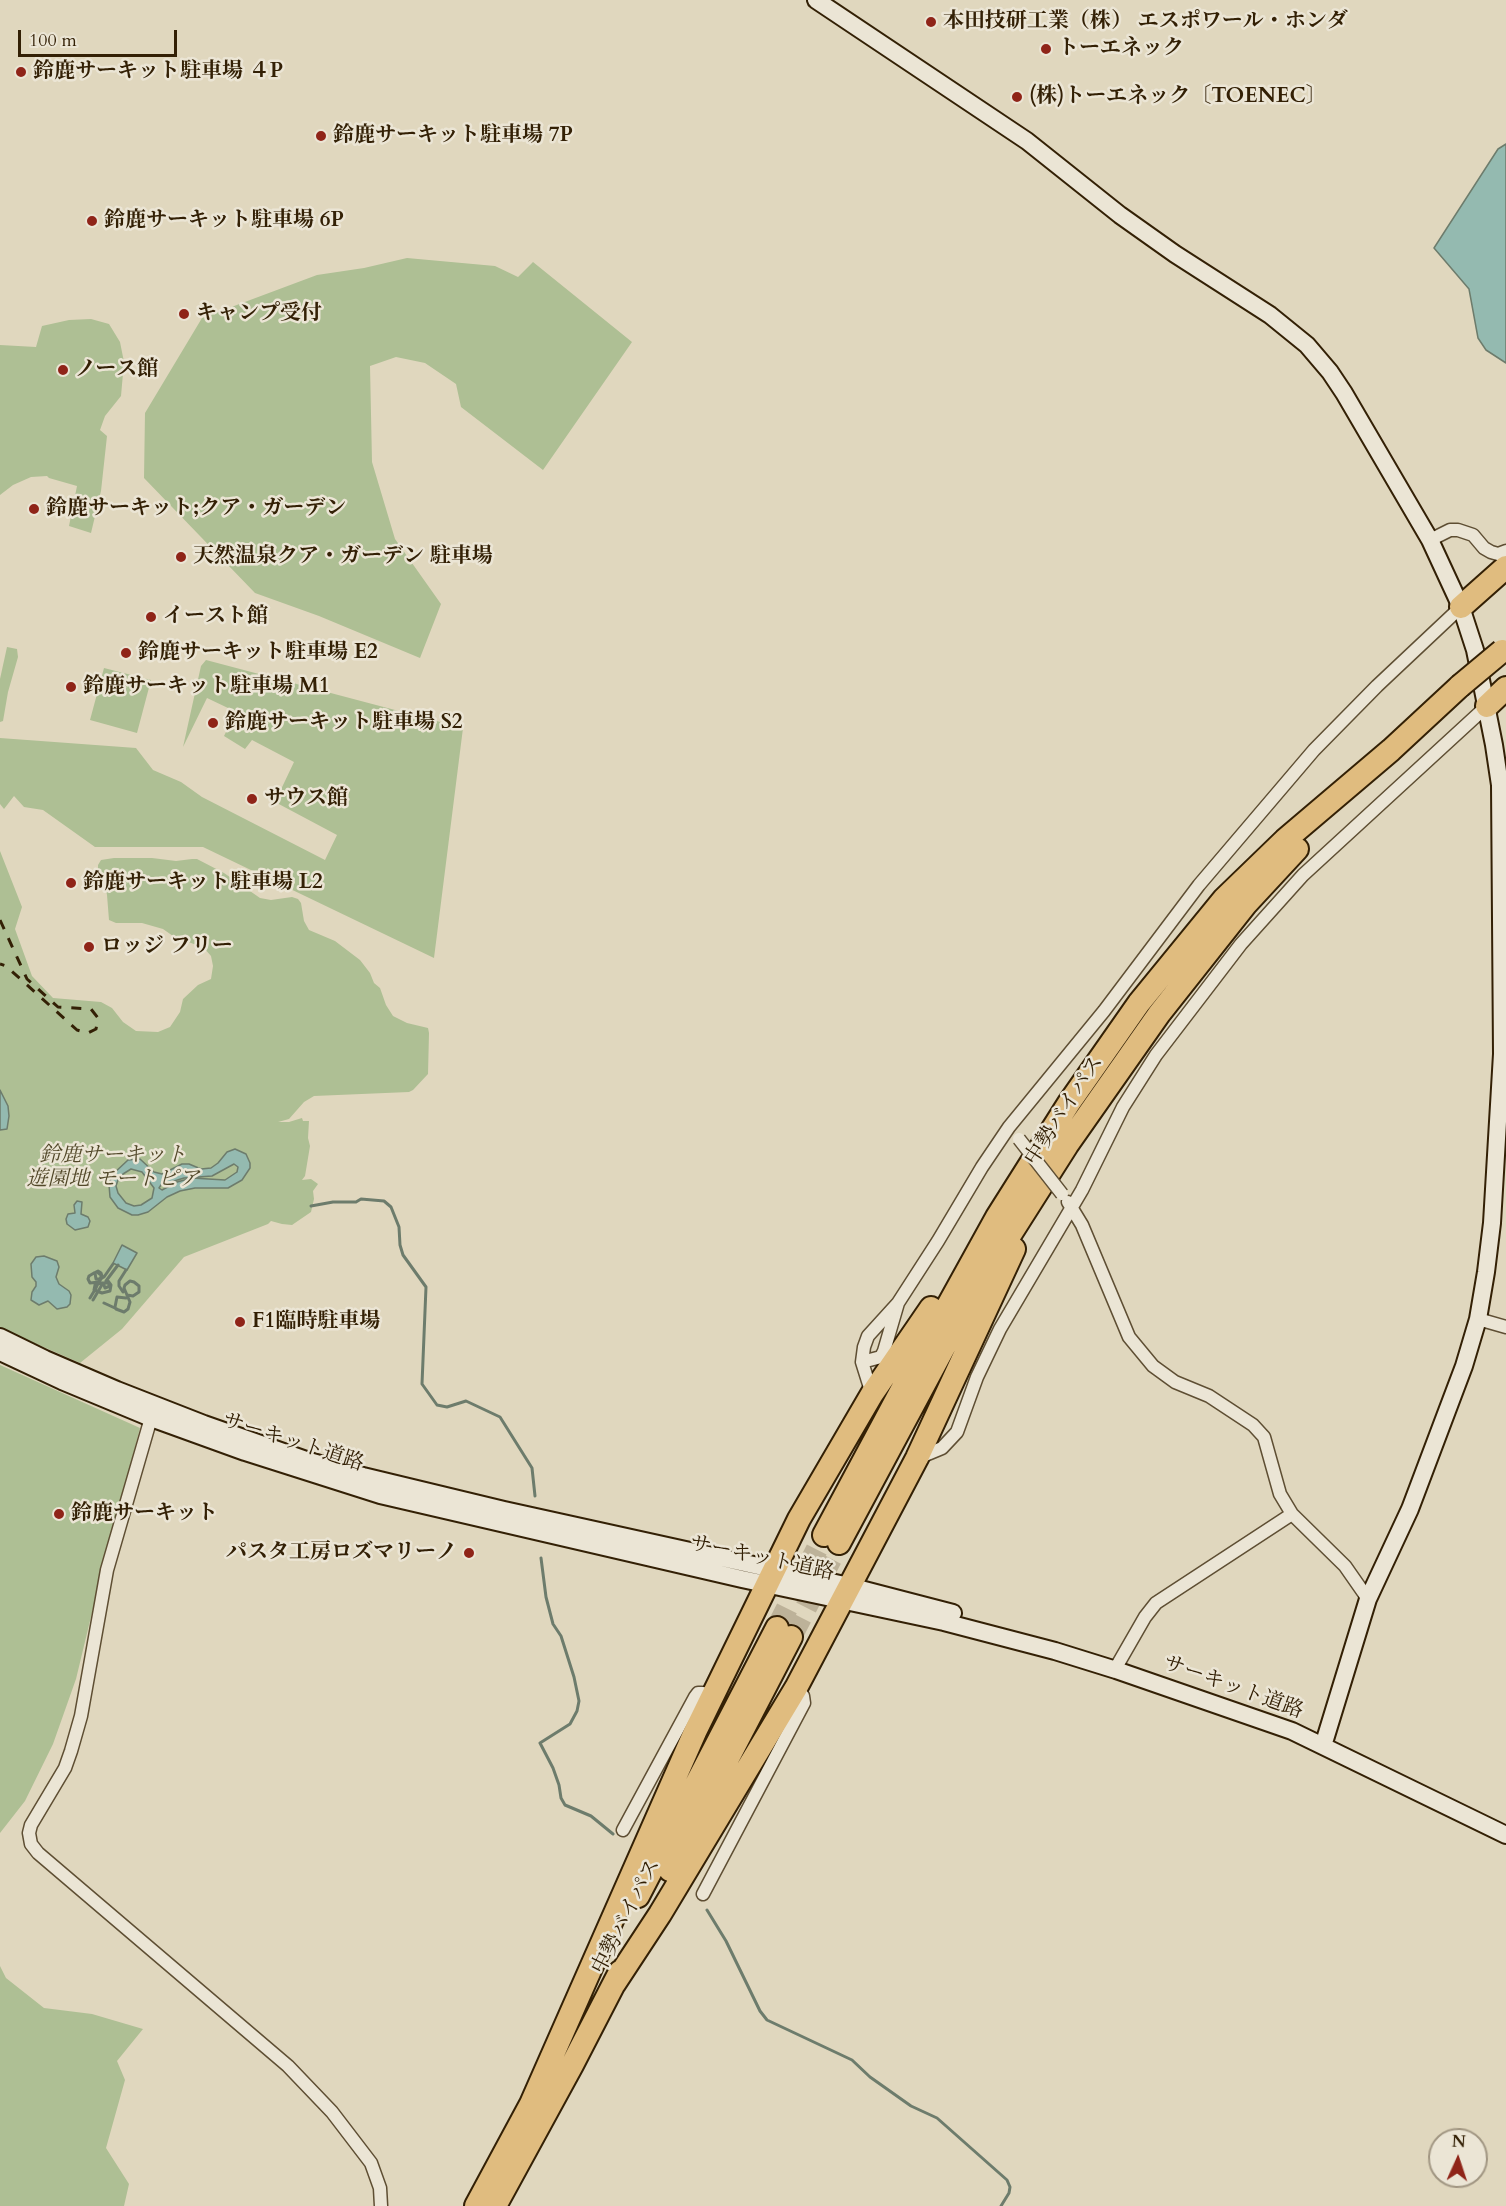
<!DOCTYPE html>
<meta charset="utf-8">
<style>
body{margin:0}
#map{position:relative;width:1506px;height:2206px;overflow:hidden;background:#e0d7be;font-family:Cardo,serif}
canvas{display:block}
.north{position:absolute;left:1428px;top:2128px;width:60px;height:60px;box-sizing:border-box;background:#ebe5d5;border:2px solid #a19682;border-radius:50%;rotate:3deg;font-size:16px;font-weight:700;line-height:24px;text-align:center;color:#332005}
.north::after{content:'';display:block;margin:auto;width:21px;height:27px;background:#8f2418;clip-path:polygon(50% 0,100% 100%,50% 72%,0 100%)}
.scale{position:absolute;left:18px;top:30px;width:159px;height:27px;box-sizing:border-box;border:3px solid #332005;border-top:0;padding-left:8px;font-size:18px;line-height:21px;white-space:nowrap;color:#332005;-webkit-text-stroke:4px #ebe5d5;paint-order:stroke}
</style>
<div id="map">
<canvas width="1506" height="2206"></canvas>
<div class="north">N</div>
<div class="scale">100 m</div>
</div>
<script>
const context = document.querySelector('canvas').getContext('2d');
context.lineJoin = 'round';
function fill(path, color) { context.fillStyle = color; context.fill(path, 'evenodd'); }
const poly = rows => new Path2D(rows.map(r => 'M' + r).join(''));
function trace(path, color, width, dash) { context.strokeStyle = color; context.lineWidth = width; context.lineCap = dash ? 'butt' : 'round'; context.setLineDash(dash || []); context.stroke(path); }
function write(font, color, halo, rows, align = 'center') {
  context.font = font + ' Cardo,"Noto Serif JP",serif'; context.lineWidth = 5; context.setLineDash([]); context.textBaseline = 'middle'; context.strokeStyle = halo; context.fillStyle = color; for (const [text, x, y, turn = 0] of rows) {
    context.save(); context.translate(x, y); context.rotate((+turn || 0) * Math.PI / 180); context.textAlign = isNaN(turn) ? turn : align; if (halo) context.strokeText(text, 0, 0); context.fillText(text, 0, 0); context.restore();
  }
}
fill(poly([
 [407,258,495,266,518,277,533,262,632,342,543,470,461,407,456,384,425,363,396,357,370,366,372,462,395,539,441,604,420,658,319,616,255,593,144,478,145,413,202,318,317,275,364,268],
 [91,319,109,324,120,342,124,362,121,396,105,416,100,430,107,436,101,491,91,533,69,526,77,486,49,478,47,476,31,477,13,485,0,495,0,345,36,347,42,326,69,320],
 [7,647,17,649,18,657,8,692,3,721,0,722,0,679],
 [206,660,463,728,434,958,203,847,95,847,43,810,24,807,14,796,4,809,0,804,0,738,136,748,153,770,181,782,202,797,325,860,337,835,275,802,294,762,252,740,245,749,224,736,232,720,224,716,228,708,207,698,183,747,201,666],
 [104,668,151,680,137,733,90,720],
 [0,851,22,907,15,929,32,976,53,998,101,1002,112,1008,123,1022,136,1031,158,1032,170,1027,180,1012,183,999,198,985,211,979,213,966,211,956,204,948,173,936,163,929,142,923,116,923,109,920,107,895,104,880,98,871,98,865,101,860,114,858,152,858,176,861,192,859,197,859,224,873,260,898,271,900,292,897,298,899,301,903,304,921,309,930,335,941,360,960,370,973,374,983,380,988,386,1005,393,1016,407,1023,428,1028,429,1033,428,1074,413,1090,409,1092,314,1096,304,1102,289,1119,278,1122,289,1122,302,1118,303,1121,309,1121,308,1138,310,1146,305,1176,302,1180,311,1179,318,1184,313,1191,314,1199,311,1212,292,1225,282,1224,271,1221,268,1224,184,1257,122,1329,80,1363,0,1328],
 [0,1365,140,1428,95,1600,76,1679,53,1744,25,1801,0,1833],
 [0,1966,6,1978,44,2008,92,2014,143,2029,117,2061,125,2080,106,2148,129,2184,124,2206,0,2206]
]), '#aebf94');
const water = poly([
 [1506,144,1506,363,1486,350,1478,338,1469,289,1434,248,1498,149,1506,144],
 [0,1090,8,1106,9,1116,7,1129,0,1130,0,1090],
 [235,1149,246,1154,250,1163,250,1168,242,1180,228,1188,195,1188,180,1191,167,1197,148,1212,138,1215,132,1215,118,1208,110,1197,109,1185,112,1175,128,1160,140,1159,154,1172,162,1174,182,1164,189,1164,201,1169,211,1168,218,1163,227,1152,235,1149],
 [234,1164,238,1167,237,1172,225,1180,192,1178,177,1182,162,1190,159,1188,161,1185,184,1178,212,1176,234,1164],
 [131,1169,142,1172,154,1188,152,1198,141,1205,134,1206,126,1203,118,1193,116,1186,118,1180,123,1174,131,1169],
 [77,1201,82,1202,81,1214,88,1217,90,1221,88,1227,75,1230,67,1224,66,1219,68,1214,75,1213,74,1205,77,1201],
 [122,1245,137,1253,127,1270,113,1263,122,1245],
 [44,1256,57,1261,59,1267,56,1277,59,1284,69,1291,71,1295,70,1304,67,1307,57,1309,48,1301,39,1305,31,1300,32,1292,36,1286,36,1282,32,1277,31,1264,36,1257,44,1256]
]);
fill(water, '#94bab0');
trace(water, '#6d7c6c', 1.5);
trace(poly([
 [311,1206,333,1202,356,1202,361,1199,384,1201,391,1207,399,1227,400,1245,403,1255,426,1287,422,1384,437,1405,447,1407,466,1401,500,1417,532,1468,535,1496],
 [106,1281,118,1265],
 [104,1285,105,1288,110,1286,108,1283,101,1283,95,1285,94,1290,102,1293,110,1291,111,1285,108,1281],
 [123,1292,119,1286,119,1281,126,1270],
 [90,1298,96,1288,100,1279,101,1277,101,1275,97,1272,94,1273,89,1276,88,1279,90,1283,99,1282,101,1279,102,1278,102,1276,101,1273,98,1271,96,1272,95,1273,96,1279,100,1279,104,1277,113,1264],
 [93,1300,103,1283],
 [104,1303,117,1309],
 [115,1307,117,1297,126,1298],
 [116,1309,124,1312,128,1309,130,1302,124,1288,125,1285,130,1281,134,1282,139,1286,139,1292,133,1296,127,1295],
 [541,1558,546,1597,553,1624,561,1636,574,1677,579,1701,577,1711,570,1724,540,1743,553,1768,559,1785,561,1798,565,1805,591,1816,613,1834],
 [707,1910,726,1941,760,2011,767,2020,852,2060,870,2077,911,2106,937,2118,1007,2180,1010,2187,1009,2193,1001,2206]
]), '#6d7c6c', 3);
trace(poly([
 [777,1628,824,1535],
 [791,1637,839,1543]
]), '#bdb299', 22, [22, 11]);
const street = poly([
 [1430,540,1450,530,1458,530,1473,535,1484,548,1491,552,1498,554,1506,551],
 [1068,1202,1082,1225,1129,1337,1153,1366,1175,1382,1209,1396,1253,1425,1264,1437,1280,1494,1292,1514,1345,1566,1368,1599],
 [1478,1319,1506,1327],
 [862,1362,881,1357,884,1351,898,1303],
 [872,1394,862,1362,864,1347,868,1336,898,1303,938,1241,982,1167,1009,1127,1104,1011,1199,885,1314,750,1377,686,1461,607],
 [153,1411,107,1570,81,1716,71,1751,65,1768,31,1825,29,1833,31,1844,38,1853,288,2066,332,2112,371,2163,380,2188,381,2206],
 [918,1458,942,1448,957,1432,977,1377,1000,1329,1082,1190,1123,1107,1156,1055,1241,944,1303,875,1487,706],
 [1118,1664,1145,1617,1156,1603,1292,1514],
 [623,1830,695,1697,698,1693,702,1693,712,1695],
 [703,1894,804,1703,803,1696,796,1688]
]);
const secondary = poly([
 [816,0,1027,141,1120,215,1175,254,1270,315,1307,345,1330,372,1344,393,1430,540,1461,607,1475,650,1494,745,1500,785,1502,1054,1492,1223,1486,1272,1478,1319,1464,1366,1410,1509,1368,1599,1323,1746],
 [0,1337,45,1359,117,1390,204,1424,309,1461,363,1476,504,1510,849,1586,953,1613],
 [0,1352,62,1381,151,1418,245,1452,380,1495,742,1579,944,1622,1055,1651,1116,1670,1292,1731,1506,1835]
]);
const highway = poly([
 [1461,607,1506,567],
 [1487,706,1506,688],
 [824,1535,913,1369,997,1217,1069,1103,1139,1003,1224,899,1285,840,1391,750,1460,686],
 [839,1543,973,1293,1067,1145,1159,1014,1246,904,1297,849],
 [670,1870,791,1637],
 [638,1896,777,1628],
 [614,1984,660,1914,796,1688,917,1458,1014,1249],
 [531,2104,695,1732,799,1519,872,1394,931,1308],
 [476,2206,538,2091],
 [495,2206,572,2065,620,1972]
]);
trace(street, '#5e4e33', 15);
trace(secondary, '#332005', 20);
trace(highway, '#332005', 26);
trace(street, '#ebe5d5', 12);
trace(secondary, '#ebe5d5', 16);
trace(highway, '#e0bc7f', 22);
trace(poly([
 [0,920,27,979,58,1007,91,1009,98,1018,96,1029,88,1033,77,1030,6,966,0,964]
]), '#332005', 3, [10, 10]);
const streetBridge = poly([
 [1019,1139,1062,1194]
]);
const highwayBridge = poly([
 [1460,686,1502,651]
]);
trace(streetBridge, '#5e4e33', 15, []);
trace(highwayBridge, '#332005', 26, []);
trace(streetBridge, '#ebe5d5', 12);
trace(highwayBridge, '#e0bc7f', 22);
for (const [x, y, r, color] of [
 [931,22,6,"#8f2418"],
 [1046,49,6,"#8f2418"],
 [21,72,6,"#8f2418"],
 [1017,97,6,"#8f2418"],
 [321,136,6,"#8f2418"],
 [92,221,6,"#8f2418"],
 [184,314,6,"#8f2418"],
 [63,370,6,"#8f2418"],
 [34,509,6,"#8f2418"],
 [181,557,6,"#8f2418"],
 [151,617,6,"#8f2418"],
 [126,653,6,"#8f2418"],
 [71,687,6,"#8f2418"],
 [213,723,6,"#8f2418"],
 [252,799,6,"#8f2418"],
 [71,883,6,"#8f2418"],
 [89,947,6,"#8f2418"],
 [240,1322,6,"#8f2418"],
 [59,1514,6,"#8f2418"],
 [469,1553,6,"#8f2418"]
]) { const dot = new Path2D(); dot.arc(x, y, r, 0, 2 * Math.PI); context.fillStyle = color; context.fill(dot); trace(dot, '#ebe5d5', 2); }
write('bold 21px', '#332005', '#ebe5d5', [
 ["本田技研工業（株） エスポワール・ホンダ",943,22],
 ["トーエネック",1058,49],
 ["鈴鹿サーキット駐車場 ４P",33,72],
 ["(株)トーエネック〔TOENEC〕",1029,97],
 ["鈴鹿サーキット駐車場 7P",333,136],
 ["鈴鹿サーキット駐車場 6P",104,221],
 ["キャンプ受付",196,314],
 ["ノース館",75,370],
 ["鈴鹿サーキット;クア・ガーデン",46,509],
 ["天然温泉クア・ガーデン 駐車場",193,557],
 ["イースト館",163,617],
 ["鈴鹿サーキット駐車場 E2",138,653],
 ["鈴鹿サーキット駐車場 M1",83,687],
 ["鈴鹿サーキット駐車場 S2",225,723],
 ["サウス館",264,799],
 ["鈴鹿サーキット駐車場 L2",83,883],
 ["ロッジ フリー",101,947],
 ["F1臨時駐車場",252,1322],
 ["鈴鹿サーキット",71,1514],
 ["パスタ工房ロズマリーノ",457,1553,"right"]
], 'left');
write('21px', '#332005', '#ebe5d5', [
 ["中勢バイパス",1065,1111,-57],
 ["サーキット道路",293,1443,18],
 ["サーキット道路",762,1559,12],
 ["サーキット道路",1233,1688,20],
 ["中勢バイパス",627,1917,-63]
]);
write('italic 21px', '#524829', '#ebe5d5', [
 ["鈴鹿サーキット",113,1156],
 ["遊園地 モートピア",113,1180]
]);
</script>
